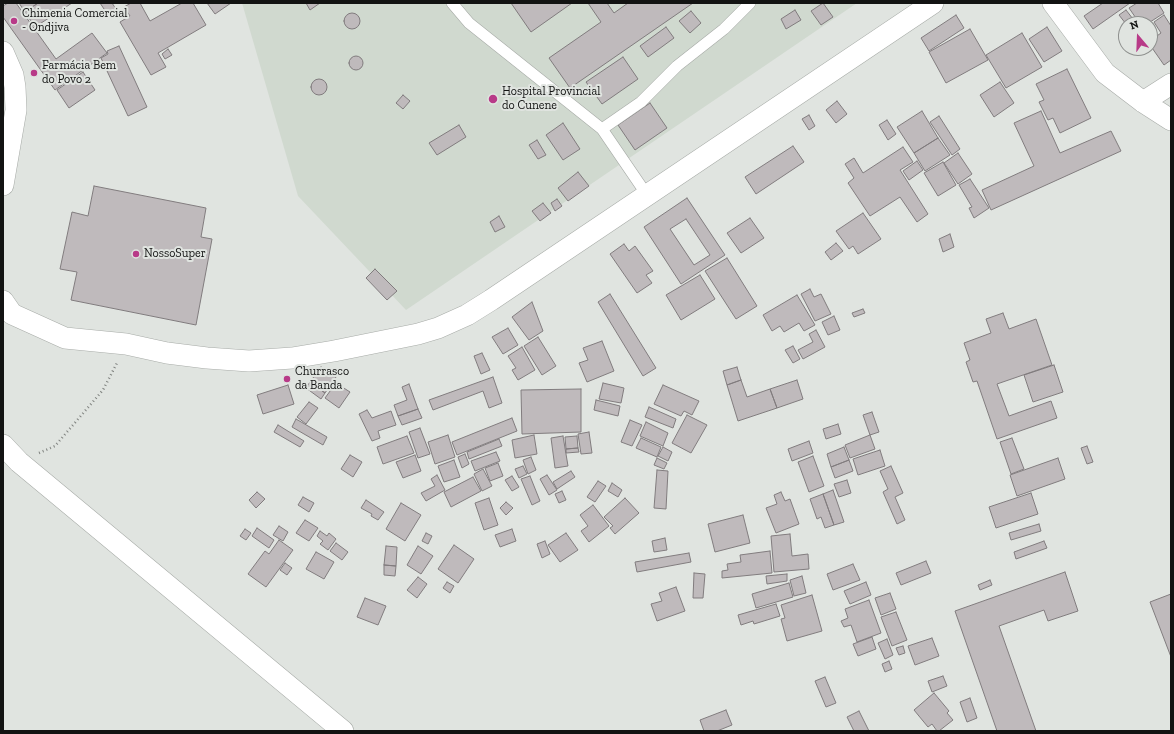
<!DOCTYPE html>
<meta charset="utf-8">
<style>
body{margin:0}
#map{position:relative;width:1174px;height:734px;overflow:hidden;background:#e0e4e0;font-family:"Zilla Slab",serif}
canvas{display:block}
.frame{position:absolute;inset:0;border:4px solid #121312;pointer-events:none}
.north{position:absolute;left:1118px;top:16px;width:40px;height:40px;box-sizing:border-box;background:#e0e4e0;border:1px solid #8e908e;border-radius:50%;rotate:341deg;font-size:11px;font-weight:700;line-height:16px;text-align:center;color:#121312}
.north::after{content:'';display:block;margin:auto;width:14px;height:18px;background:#b83a88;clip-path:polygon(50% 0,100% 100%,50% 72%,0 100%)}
</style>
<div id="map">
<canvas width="1174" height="734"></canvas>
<div class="frame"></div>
<div class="north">N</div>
</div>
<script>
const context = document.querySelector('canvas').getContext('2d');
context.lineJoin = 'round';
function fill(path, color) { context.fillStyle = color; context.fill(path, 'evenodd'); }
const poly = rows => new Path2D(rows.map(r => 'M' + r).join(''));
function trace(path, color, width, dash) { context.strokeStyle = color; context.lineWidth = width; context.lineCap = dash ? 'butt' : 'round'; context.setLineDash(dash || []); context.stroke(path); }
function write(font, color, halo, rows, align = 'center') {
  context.font = font + ' "Zilla Slab",serif'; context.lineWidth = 4; context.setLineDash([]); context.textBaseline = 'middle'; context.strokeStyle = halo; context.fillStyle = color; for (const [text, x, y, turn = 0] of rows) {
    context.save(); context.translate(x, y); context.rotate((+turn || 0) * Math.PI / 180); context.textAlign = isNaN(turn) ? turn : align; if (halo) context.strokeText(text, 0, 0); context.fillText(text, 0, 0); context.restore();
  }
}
fill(poly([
 [242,3,857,3,406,310,298,196]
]), '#d0d9cf');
const building = poly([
 [8,3,16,3,56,59,92,33,107,53,55,90,3,17,3,6,8,3],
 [19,3,38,3,25,12,19,3],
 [38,3,72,3,35,27,25,12,38,3],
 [100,3,112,3,116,9,108,15,100,3],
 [131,3,140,3,150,21,182,3,193,3,206,25,158,53,166,67,151,75,120,22,130,16,124,7,131,3],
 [207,3,231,3,215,14,207,3],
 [306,3,320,3,310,10,306,3],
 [511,3,572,3,531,32,511,3],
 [588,3,607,3,614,13,628,3,693,3,570,88,549,58,601,22,588,3],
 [823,3,833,17,821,25,811,11,823,3],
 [1103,3,1130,3,1093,29,1084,16,1103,3],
 [1137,3,1158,3,1164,13,1147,24,1140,24,1129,8,1137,3],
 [795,10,801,20,786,29,781,19,795,10],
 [1126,10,1133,19,1126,24,1119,15,1126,10],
 [691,11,701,23,690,33,679,21,691,11],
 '344 21a8 8 0 1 1 16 0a8 8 0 1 1-16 0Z',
 [956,15,964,28,929,51,921,38,956,15],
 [1164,15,1171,26,1171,60,1164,65,1150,45,1150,41,1161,33,1154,22,1164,15],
 [666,27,674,38,648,57,640,46,666,27],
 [1047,27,1062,51,1044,62,1029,39,1047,27],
 [970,29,988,60,946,83,929,52,970,29],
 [1022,33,1042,67,1006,88,986,55,1022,33],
 [119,46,147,107,128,116,101,58,108,54,107,51,119,46],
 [168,49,172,55,165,59,162,54,168,49],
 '349 63a7 7 0 1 1 14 0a7 7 0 1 1-14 0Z',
 [623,57,638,79,602,104,586,82,623,57],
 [1067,69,1091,118,1060,133,1053,118,1048,120,1039,102,1044,100,1036,84,1067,69],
 [83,72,95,90,69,108,57,90,83,72],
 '311 87a8 8 0 1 1 16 0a8 8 0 1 1-16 0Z',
 [1000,82,1014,103,994,117,980,95,1000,82],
 [403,95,410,101,403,109,396,103,403,95],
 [837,101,847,114,836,123,826,110,837,101],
 [650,103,667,128,635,150,618,125,650,103],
 [922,111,938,138,914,153,897,127,922,111],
 [1041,111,1060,153,1111,131,1121,151,991,210,982,190,1034,166,1014,123,1041,111],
 [809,115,815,126,809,130,802,119,809,115],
 [939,116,960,149,952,155,930,122,939,116],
 [887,120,896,134,888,140,879,125,887,120],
 [563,123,580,149,563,160,546,135,563,123],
 [459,125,466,137,437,155,429,143,459,125],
 [938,138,950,155,925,171,914,153,938,138],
 [537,140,546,155,538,159,529,145,537,140],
 [793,146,804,162,756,194,745,177,793,146],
 [903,147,913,162,900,170,928,214,917,222,900,197,870,216,848,183,854,178,845,164,854,158,863,173,903,147],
 [958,153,972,174,958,184,944,163,958,153],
 [917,161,923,170,909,180,903,171,917,161],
 [943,162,956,185,938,196,924,173,943,162],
 [578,172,589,186,568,201,558,188,578,172],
 [970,179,989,208,974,218,969,208,972,207,959,185,970,179],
 [94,186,206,208,201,237,212,239,196,325,71,300,77,272,60,269,72,212,88,216,94,186],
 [687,198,725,255,681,284,644,227,687,198],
 [686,219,710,255,694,265,670,229,686,219],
 [557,199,562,206,555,211,551,203,557,199],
 [543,203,551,213,540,221,532,211,543,203],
 [863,213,881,239,858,254,853,246,849,249,836,231,863,213],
 [499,216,505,227,495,232,490,222,499,216],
 [750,218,764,238,741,253,727,233,750,218],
 [950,234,954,247,943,252,939,239,950,234],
 [836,243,843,251,831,260,825,252,836,243],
 [624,244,629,251,635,246,653,271,646,275,652,283,637,293,610,254,624,244],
 [727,258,757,306,736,319,705,271,727,258],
 [375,269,397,291,387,300,366,278,375,269],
 [700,275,715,299,681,320,666,295,700,275],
 [810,289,814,297,821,294,831,314,815,321,801,294,810,289],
 [610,294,656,368,643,376,598,302,610,294],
 [797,295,815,325,804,331,799,323,784,332,780,326,772,331,763,315,797,295],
 [532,302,543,331,529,340,512,317,532,302],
 [863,309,865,313,854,317,852,313,863,309],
 [1003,313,1009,329,1036,319,1052,365,997,384,1009,416,1051,401,1057,418,997,439,977,381,973,382,966,362,970,360,964,343,991,333,986,319,1003,313],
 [834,316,840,330,828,335,822,322,834,316],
 [508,328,518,345,503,354,492,337,508,328],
 [816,330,825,347,803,359,798,350,813,342,809,334,816,330],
 [538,337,556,366,542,375,524,346,538,337],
 [602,341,614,371,587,382,579,363,588,360,583,348,602,341],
 [793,346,800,359,793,363,785,350,793,346],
 [522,347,535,370,518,380,512,370,516,368,508,356,522,347],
 [482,353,490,370,481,374,474,356,482,353],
 [1054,365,1063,392,1033,402,1024,375,1054,365],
 [321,367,336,377,325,393,310,382,321,367],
 [737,367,741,380,727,385,723,371,737,367],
 [493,377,502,403,489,408,483,391,433,410,429,400,493,377],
 [741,380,747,397,770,389,777,408,738,421,727,385,741,380],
 [797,380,803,399,777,408,770,389,797,380],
 [310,382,325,393,321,399,306,388,310,382],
 [336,383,350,392,339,408,325,398,336,383],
 [603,383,624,388,621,403,599,399,603,383],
 [409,384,418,409,398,416,394,405,407,400,402,387,409,384],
 [288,385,294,404,263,414,257,395,288,385],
 [663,385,699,401,692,415,684,411,681,416,654,404,663,385],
 [581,389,581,432,522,434,521,390,581,389],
 [596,400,620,406,618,416,594,410,596,400],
 [309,402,318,408,306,424,297,417,309,402],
 [649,407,676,419,673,428,645,417,649,407],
 [418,409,422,418,402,425,398,416,418,409],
 [367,410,372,418,391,411,396,425,378,431,380,438,372,441,359,414,367,410],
 [872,412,879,432,870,435,863,415,872,412],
 [687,415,707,425,691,453,672,443,687,415],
 [512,418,517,431,457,455,452,442,512,418],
 [296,419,327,437,323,445,292,427,296,419],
 [630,420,642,425,632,446,621,442,630,420],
 [646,422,668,433,663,446,640,436,646,422],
 [838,424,841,434,826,439,823,429,838,424],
 [278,425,304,441,300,447,274,432,278,425],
 [420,428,430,454,418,458,409,432,420,428],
 [589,432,592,453,581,454,578,434,589,432],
 [448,435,455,457,435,464,428,442,448,435],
 [534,435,537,454,515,458,512,440,534,435],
 [870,435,875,449,850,458,845,445,870,435],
 [407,436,414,453,383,464,377,447,407,436],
 [563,436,568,466,555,468,551,438,563,436],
 [577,436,578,448,566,449,565,437,577,436],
 [641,438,661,447,657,457,636,448,641,438],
 [1012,438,1024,469,1011,474,1000,442,1012,438],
 [499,439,502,446,469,459,467,452,499,439],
 [809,441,813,453,792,461,788,449,809,441],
 [1087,446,1093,462,1087,464,1081,448,1087,446],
 [663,447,672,452,668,461,658,456,663,447],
 [844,447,849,460,831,467,827,454,844,447],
 [578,448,579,452,566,453,566,449,578,448],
 [880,450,885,466,858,475,853,459,880,450],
 [496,452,500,461,475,471,471,461,496,452],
 [465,454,469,464,462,468,458,457,465,454],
 [350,455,362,462,353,477,341,469,350,455],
 [415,455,421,471,403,478,396,462,415,455],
 [813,456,824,486,809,492,798,462,813,456],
 [531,457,536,470,528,474,523,460,531,457],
 [657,458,667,463,664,469,654,465,657,458],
 [1058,458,1065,479,1017,496,1010,475,1058,458],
 [454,460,460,477,444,482,438,466,454,460],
 [849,460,853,471,835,478,831,467,849,460],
 [498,463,503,476,490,481,485,468,498,463],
 [523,466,527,474,519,478,515,469,523,466],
 [891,466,903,493,895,497,905,520,897,524,883,492,888,489,880,471,891,466],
 [483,469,492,486,482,491,474,474,483,469],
 [657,470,668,471,666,509,654,508,657,470],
 [571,471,575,477,557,489,553,482,571,471],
 [437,475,445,490,426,501,421,493,435,486,431,479,437,475],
 [547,475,557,490,549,495,540,479,547,475],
 [512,476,519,487,512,491,505,480,512,476],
 [530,476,540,501,532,505,521,479,530,476],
 [473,477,481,491,451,507,444,492,473,477],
 [847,480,851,493,839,497,834,484,847,480],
 [598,481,606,486,595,502,587,497,598,481],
 [612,483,622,490,618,497,608,491,612,483],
 [833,490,844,522,834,525,823,494,833,490],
 [562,491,566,500,559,503,555,494,562,491],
 [257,492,265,499,256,508,249,500,257,492],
 [781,492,785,501,790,499,799,524,776,533,766,508,777,504,774,495,781,492],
 [1031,493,1038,514,996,528,989,507,1031,493],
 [823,494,834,525,825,528,821,517,817,519,810,499,823,494],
 [303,497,314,503,309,512,298,505,303,497],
 [489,498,498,525,484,530,475,503,489,498],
 [625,498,639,513,615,534,610,528,613,526,604,517,625,498],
 [366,500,384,512,378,520,371,516,372,514,361,508,366,500],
 [506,502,513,508,506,515,500,508,506,502],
 [401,503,421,515,405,541,386,529,401,503],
 [593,505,609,526,589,542,581,531,588,526,580,515,593,505],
 [743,515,750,543,715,552,708,524,743,515],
 [305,520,318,528,309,541,296,533,305,520],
 [1039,524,1041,531,1011,540,1009,533,1039,524],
 [279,526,288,532,283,541,273,535,279,526],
 [257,528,274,540,269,548,252,536,257,528],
 [245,529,251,533,246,540,240,536,245,529],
 [512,529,516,541,500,547,495,535,512,529],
 [320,531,327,536,329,533,336,539,328,550,320,544,323,541,317,536,320,531],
 [426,533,432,536,428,544,422,541,426,533],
 [566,533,578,550,560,562,548,545,566,533],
 [790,534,792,556,808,554,809,569,774,572,771,536,790,534],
 [665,538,667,550,654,552,652,541,665,538],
 [279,540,293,550,266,587,248,574,265,551,269,554,279,540],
 [545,541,550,554,542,558,537,544,545,541],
 [1044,541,1047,548,1016,559,1014,552,1044,541],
 [336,543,348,552,342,560,330,551,336,543],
 [454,545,474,559,458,583,438,569,454,545],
 [386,546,397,547,396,566,384,565,386,546],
 [418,546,433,556,421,574,407,565,418,546],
 [770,551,772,573,722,578,722,571,728,570,727,564,741,562,740,555,770,551],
 [316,552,334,562,324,579,306,569,316,552],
 [689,553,691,562,637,572,635,562,689,553],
 [926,561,931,573,901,585,896,573,926,561],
 [285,563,292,568,287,575,280,570,285,563],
 [853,564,860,580,833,590,827,574,853,564],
 [384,565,396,566,395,576,384,575,384,565],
 [1065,572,1078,611,1048,621,1044,610,999,626,1036,731,997,731,955,611,1065,572],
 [694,573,705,574,703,598,693,598,694,573],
 [787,574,787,581,767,584,766,576,787,574],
 [802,576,806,593,794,596,790,580,802,576],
 [418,577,427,584,417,598,407,590,418,577],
 [990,580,992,585,980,590,978,585,990,580],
 [447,582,454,586,450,593,443,588,447,582],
 [866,582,871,595,850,604,844,591,866,582],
 [789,583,793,597,756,608,752,594,789,583],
 [676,587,685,611,657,621,651,604,662,601,659,593,676,587],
 [890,593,896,609,881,615,875,598,890,593],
 [1171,594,1171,657,1150,602,1171,594],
 [812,595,822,631,787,641,781,619,785,618,781,605,812,595],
 [365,598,386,606,378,625,357,617,365,598],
 [869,600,881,633,857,642,851,625,844,627,841,621,848,618,845,609,869,600],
 [776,604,780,616,754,624,753,621,741,625,738,615,776,604],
 [896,612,907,640,892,646,881,617,896,612],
 [872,637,876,649,858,656,853,644,872,637],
 [932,638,939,656,915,665,908,646,932,638],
 [887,639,893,655,885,659,878,643,887,639],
 [903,646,905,653,899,655,896,648,903,646],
 [889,661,892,669,885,672,882,664,889,661],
 [943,676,947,686,932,692,928,681,943,676],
 [825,677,836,703,826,707,815,681,825,677],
 [934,693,949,711,947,713,953,720,939,731,937,731,932,724,928,727,914,710,934,693],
 [970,698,977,718,967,722,960,702,970,698],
 [726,710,732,725,717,731,704,731,700,720,726,710],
 [859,711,869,731,854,731,847,717,859,711]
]);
fill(building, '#bfbabc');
trace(building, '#817c7e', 1);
const lane = poly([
 [452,3,469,23,602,129,647,195],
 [602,129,641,102,677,66,724,29,750,3]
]);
const street = poly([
 [1053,3,1105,73,1143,102,1171,120],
 [3,52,13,75,15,87,16,110,3,185],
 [1143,102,1171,84],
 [3,301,12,314,65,338,126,344,167,353,207,358,249,361,292,358,334,351,418,334,438,328,467,315,491,300,933,3],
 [3,445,19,462,343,731]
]);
trace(lane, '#a7aba7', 12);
trace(street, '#a7aba7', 22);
trace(poly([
 [39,453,55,446,103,390,117,363]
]), '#7f827f', 2.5, [1, 3]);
trace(lane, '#fff', 11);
trace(street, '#fff', 21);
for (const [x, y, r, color] of [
 [14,21,4,"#b83a88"],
 [34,73,4,"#b83a88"],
 [493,99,5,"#b83a88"],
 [136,254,4,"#b83a88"],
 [287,379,4,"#b83a88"]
]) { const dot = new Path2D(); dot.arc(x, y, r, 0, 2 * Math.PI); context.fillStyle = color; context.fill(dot); trace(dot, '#e0e4e0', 1.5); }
write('12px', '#121312', '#e0e4e0', [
 ["Chimenia Comercial",22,14],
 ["- Ondjiva",22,28],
 ["Farmácia Bem",42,66],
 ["do Povo 2",42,80],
 ["Hospital Provincial",502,92],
 ["do Cunene",502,106],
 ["NossoSuper",144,254],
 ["Churrasco",295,372],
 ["da Banda",295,386]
], 'left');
</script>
